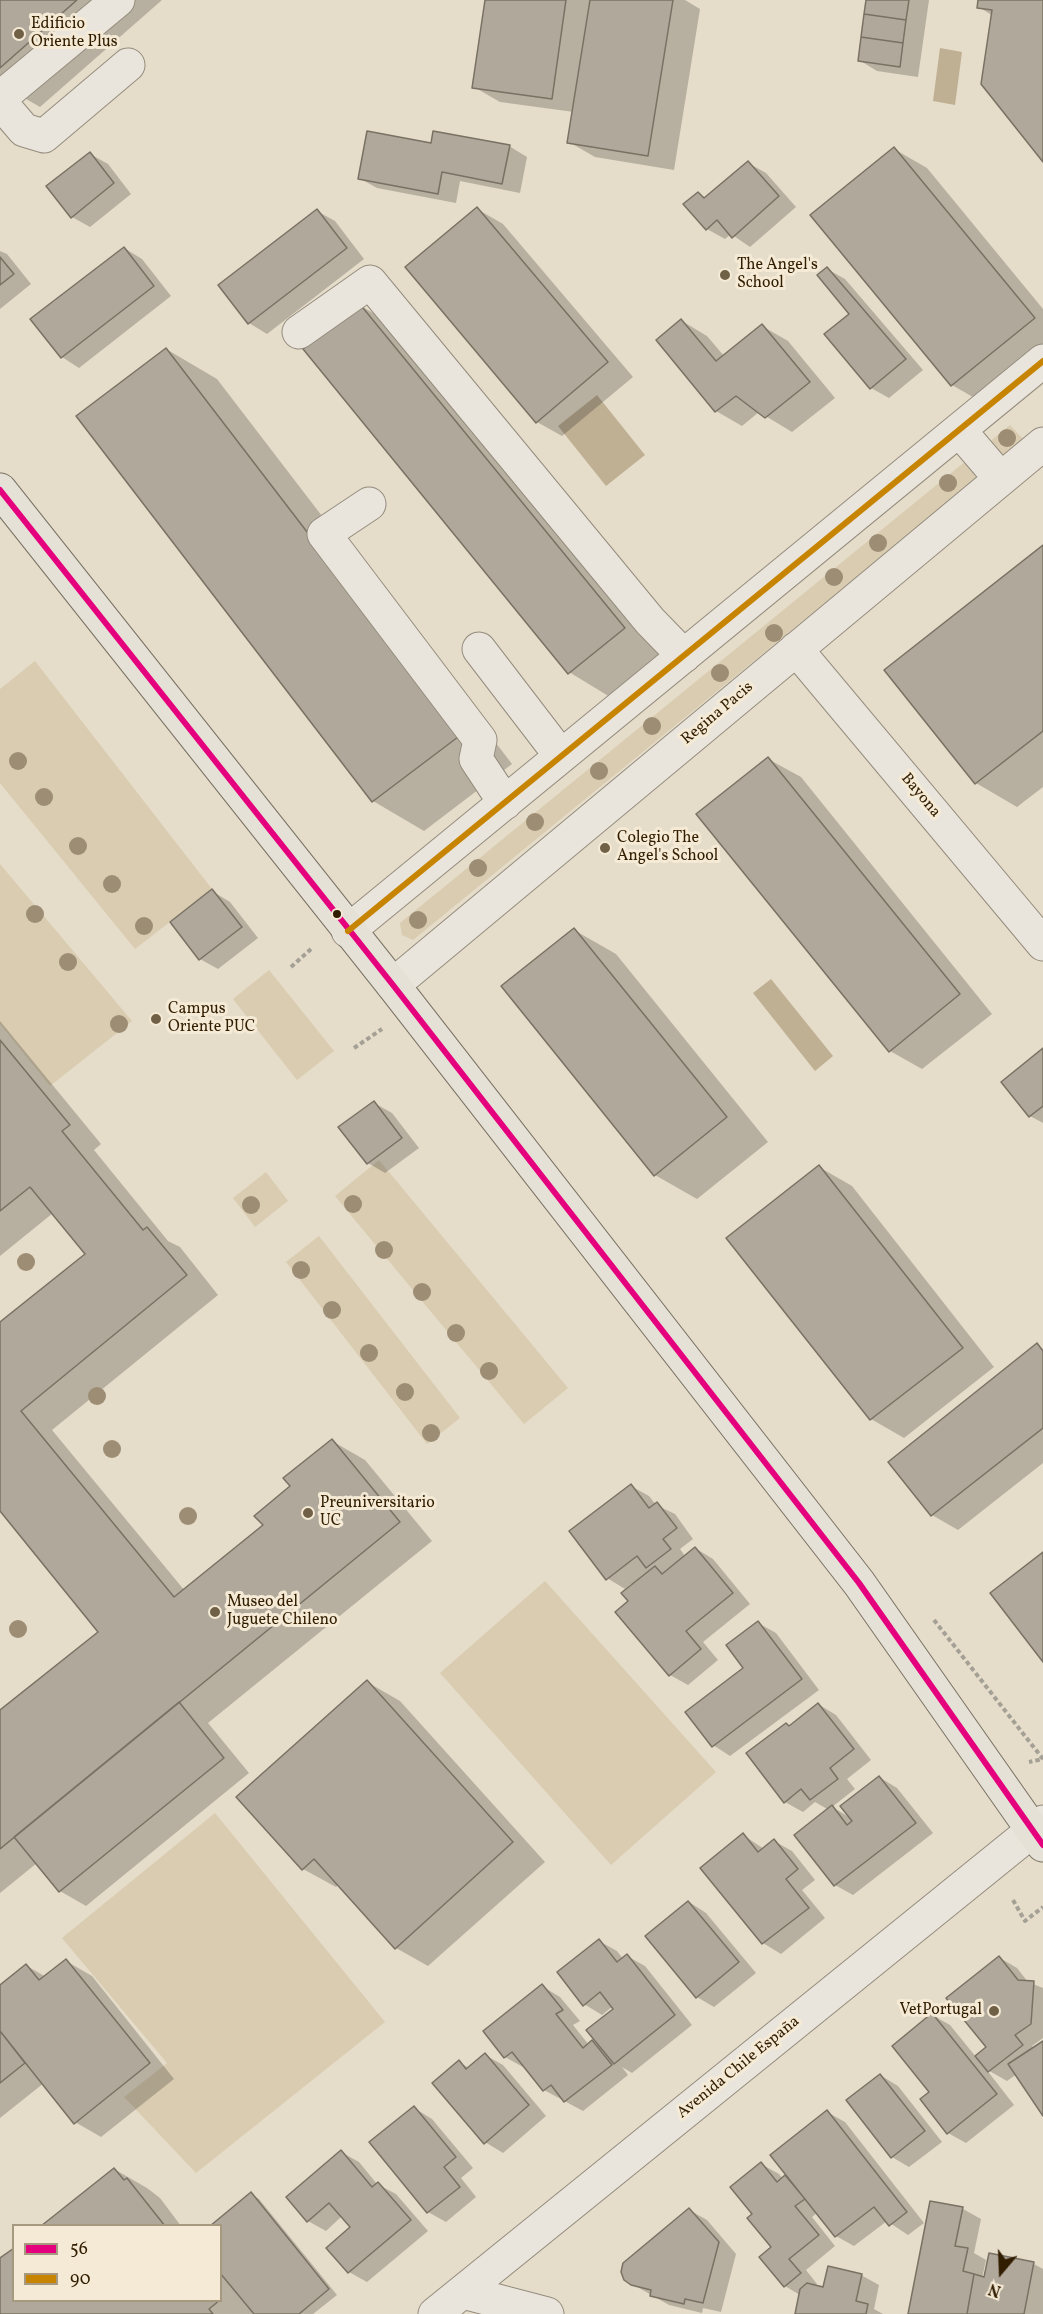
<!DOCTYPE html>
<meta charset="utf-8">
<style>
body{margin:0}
#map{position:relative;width:1043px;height:2314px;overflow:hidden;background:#e5dcc9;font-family:Vollkorn,serif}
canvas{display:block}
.legend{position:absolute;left:12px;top:2224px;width:210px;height:78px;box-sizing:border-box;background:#f5ead5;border:2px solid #a79880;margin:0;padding:8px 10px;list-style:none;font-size:18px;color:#311d00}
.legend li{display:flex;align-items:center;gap:12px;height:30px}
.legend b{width:30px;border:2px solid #a79880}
.north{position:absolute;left:971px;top:2242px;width:60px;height:60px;-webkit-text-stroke:4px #f5ead5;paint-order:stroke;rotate:199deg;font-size:16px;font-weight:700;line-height:24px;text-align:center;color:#311d00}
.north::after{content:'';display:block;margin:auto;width:21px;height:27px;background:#311d00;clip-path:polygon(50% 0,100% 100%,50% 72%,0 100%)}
</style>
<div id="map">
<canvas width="1043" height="2314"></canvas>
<ul class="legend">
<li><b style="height:8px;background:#e5007d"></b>56</li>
<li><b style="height:8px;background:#c68400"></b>90</li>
</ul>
<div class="north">N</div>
</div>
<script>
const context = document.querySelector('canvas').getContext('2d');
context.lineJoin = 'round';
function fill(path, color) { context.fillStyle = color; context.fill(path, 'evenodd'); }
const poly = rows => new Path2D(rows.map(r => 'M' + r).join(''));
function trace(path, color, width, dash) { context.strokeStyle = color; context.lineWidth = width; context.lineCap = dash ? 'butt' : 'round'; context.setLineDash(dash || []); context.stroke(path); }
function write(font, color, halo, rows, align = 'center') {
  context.font = font + ' Vollkorn,serif'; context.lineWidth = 6; context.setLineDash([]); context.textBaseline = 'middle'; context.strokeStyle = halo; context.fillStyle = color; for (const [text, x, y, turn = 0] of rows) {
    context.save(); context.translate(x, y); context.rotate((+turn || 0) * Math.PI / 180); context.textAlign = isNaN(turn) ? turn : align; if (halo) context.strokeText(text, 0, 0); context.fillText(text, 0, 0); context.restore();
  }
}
fill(poly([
 [1010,425,1024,440,413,940,402,935,400,923],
 [35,661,212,889,135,949,0,783,0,689],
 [0,864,132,1021,50,1086,0,1024],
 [269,970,334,1051,297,1080,233,999],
 [379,1160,568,1388,524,1424,335,1196],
 [266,1172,288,1201,255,1227,233,1198],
 [319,1236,460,1418,427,1444,286,1262],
 [545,1581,716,1772,611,1865,440,1673],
 [215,1813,385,2022,196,2173,124,2097,167,2063,62,1938]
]), '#d9ccb1');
fill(poly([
 [940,48,962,52,955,105,933,101],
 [597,395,645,455,606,486,558,426],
 [771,979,833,1056,815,1071,753,993]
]), '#bfb094');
fill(poly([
 [0,0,162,0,40,107,0,84],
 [486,0,685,0,700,9,674,170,595,157,569,142,574,112,500,102,474,87],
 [868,0,929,0,918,77,877,71,859,60],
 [979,0,1043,0,1043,159,993,16,979,7],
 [509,146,527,157,520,193,460,181,456,203,377,188,359,178],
 [894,149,927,168,1043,309,1043,356,985,404,952,385,812,216],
 [90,154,108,164,131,194,90,227,72,217],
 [748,163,766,173,796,207,750,247,731,234,725,239,707,229,698,194,707,198],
 [477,209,503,224,633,377,562,436,537,422],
 [317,211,335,221,364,259,267,334,249,323,220,286],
 [124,248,142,259,171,296,79,368,62,357],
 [0,251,7,254,31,284,0,309],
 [827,269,845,279,923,370,889,398,871,388,851,314],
 [359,305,401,329,665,653,610,697,569,672],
 [682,321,707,336,724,356,762,326,788,341,835,398,792,432,759,412,742,426,716,411,658,340],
 [166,349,217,379,512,764,424,831,373,801],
 [1043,547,1043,787,1017,807,976,783],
 [768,759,801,777,992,1014,922,1069,890,1051],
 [212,891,230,902,258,938,218,969,200,959],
 [574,930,616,954,768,1142,697,1199,655,1175],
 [0,1021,101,1144,94,1150,168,1241,180,1247,218,1295,52,1430,185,1591,265,1525,292,1487,332,1441,365,1460,432,1541,208,1723,249,1773,86,1906,60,1891,37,1863,0,1893,0,1712,100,1632,0,1508,0,1324,87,1254,53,1213,0,1256],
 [1043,1050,1043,1123,1030,1116,1003,1083],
 [374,1103,392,1113,419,1148,385,1173,368,1163],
 [819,1167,852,1186,994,1367,904,1438,871,1419],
 [1037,1345,1043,1349,1043,1463,958,1530,932,1515,890,1462],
 [631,1486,649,1496,656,1505,675,1514,693,1539,680,1549,685,1556,695,1548,713,1559,750,1604,703,1642,718,1660,688,1685,670,1675,630,1602,633,1586,631,1584,625,1589,607,1578],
 [758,1623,776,1633,819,1690,730,1756,713,1745,745,1669],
 [367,1682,400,1701,545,1862,428,1966,396,1948,339,1884,336,1887,303,1869],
 [818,1704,836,1715,871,1760,847,1779,855,1789,832,1807,851,1818,879,1777,897,1788,933,1833,853,1895,835,1885,829,1810,815,1802,803,1812,785,1802,790,1727],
 [743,1835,764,1849,774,1841,792,1851,815,1880,802,1890,825,1918,781,1954,763,1943],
 [689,1902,706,1913,756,1973,714,2007,697,1997],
 [599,1941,617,1951,623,1959,627,1956,645,1966,692,2025,632,2073,622,2067,628,2075,583,2111,544,2090,525,2066,523,2067,505,2057,542,1986,560,1997,580,2021,573,2025,589,2045,592,2042,602,2048,616,2009,613,2006,602,2015,584,2004],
 [1000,1958,1017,1968,1028,1982,1043,1988,1043,2038,1032,2046,1034,2049,1043,2043,1043,2112,1017,2074,1007,2081,986,2069,1014,2105,966,2143,948,2133,932,2092,932,2015,950,2025,976,2057,988,2047],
 [66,1961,92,1976,174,2079,101,2137,75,2122,44,2083,0,2118,0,1987,27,1966,46,1977],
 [485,2055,503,2065,546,2116,503,2153,485,2142,459,2062,469,2068],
 [880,2075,898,2086,942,2142,909,2167,892,2157],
 [414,2108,432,2119,473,2168,461,2178,476,2197,446,2222,428,2212],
 [827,2112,845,2122,924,2223,908,2235,887,2221,854,2246,836,2236,817,2213,812,2217,835,2246,806,2270,817,2284,815,2286,825,2289,861,2275,879,2285,874,2309,883,2314,796,2314,800,2295,785,2286,773,2247,754,2214,761,2164,779,2174,783,2179,787,2175],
 [341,2152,359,2162,377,2184,396,2194,428,2231,367,2282,349,2272,328,2248,352,2227,342,2216,326,2231,308,2221],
 [114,2169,147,2188,160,2198,181,2226,44,2226],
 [251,2194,259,2199,337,2295,313,2314,0,2314,0,2260,14,2300,220,2300,220,2226],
 [931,2203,963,2209,981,2219,974,2253,986,2260,982,2278,986,2278,1034,2264,1043,2269,1043,2314,909,2314],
 [689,2210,707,2220,736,2254,721,2312,703,2308,702,2313,669,2305,632,2284]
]), '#0003');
const building = poly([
 [0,0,77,0,0,68,0,0],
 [485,0,566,0,552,99,472,88,485,0],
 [590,0,673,0,648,156,567,143,590,0],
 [866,0,909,0,906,20,864,14,866,0],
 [978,0,1043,0,1043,162,981,84,992,10,977,8,978,0],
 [864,14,906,20,903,43,861,37,864,14],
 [861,37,903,43,900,67,858,61,861,37],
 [367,131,431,143,433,131,510,145,502,184,442,172,438,194,358,179,367,131],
 [894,147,1035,318,951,386,810,215,894,147],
 [90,152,114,183,71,218,46,186,90,152],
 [748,161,779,196,732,238,717,220,706,230,683,204,698,192,704,198,748,161],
 [477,207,608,362,536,423,405,267,477,207],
 [317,209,347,248,248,324,218,285,317,209],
 [124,247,154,286,61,358,30,319,124,247],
 [0,257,14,274,0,285,0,257],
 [827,267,906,359,870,389,824,334,849,314,817,275,827,267],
 [359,303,625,628,568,674,303,349,359,303],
 [681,319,716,361,762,324,810,382,765,418,736,396,715,412,656,340,681,319],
 [166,348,462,734,372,802,76,416,166,348],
 [1043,545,1043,731,975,784,884,670,1043,545],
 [768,757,960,994,889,1052,696,814,768,757],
 [212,889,242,927,199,960,170,922,212,889],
 [574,928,727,1117,654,1176,501,986,574,928],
 [0,1040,70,1125,62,1131,143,1230,147,1227,187,1275,21,1411,174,1597,263,1525,254,1516,290,1486,283,1478,332,1439,400,1522,0,1849,0,1710,98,1632,0,1511,0,1322,85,1254,30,1187,0,1211,0,1040],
 [1043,1048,1043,1106,1029,1117,1001,1082,1043,1048],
 [374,1101,402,1138,367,1164,338,1127,374,1101],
 [819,1165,963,1348,870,1420,726,1238,819,1165],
 [1037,1343,1043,1351,1043,1428,931,1516,888,1462,1037,1343],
 [631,1484,649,1508,657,1502,677,1528,663,1539,671,1549,646,1568,637,1556,606,1580,569,1531,631,1484],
 [695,1547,733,1593,686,1631,701,1649,669,1676,615,1612,628,1601,621,1593,655,1566,662,1574,695,1547],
 [1043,1552,1043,1662,990,1593,1043,1552],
 [758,1621,802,1679,712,1747,685,1712,743,1668,726,1645,758,1621],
 [367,1680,513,1842,395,1949,314,1859,302,1870,236,1797,367,1680],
 [179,1702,224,1758,59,1892,14,1837,179,1702],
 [818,1703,854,1749,830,1768,838,1779,810,1800,801,1789,784,1803,746,1753,786,1723,789,1726,818,1703],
 [879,1776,916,1823,834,1886,794,1835,832,1805,847,1825,852,1821,840,1806,879,1776],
 [743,1833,758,1852,774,1839,798,1869,786,1879,809,1908,762,1944,700,1868,743,1833],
 [688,1901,739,1962,696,1998,645,1936,688,1901],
 [599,1939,617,1962,627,1954,675,2015,614,2064,586,2030,613,2009,600,1992,583,2006,557,1972,599,1939],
 [999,1956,1018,1980,1034,1981,1031,2024,1015,2035,1023,2045,988,2072,975,2056,986,2047,946,1998,999,1956],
 [66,1959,150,2063,74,2124,0,2031,0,1985,26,1964,39,1980,66,1959],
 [542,1984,563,2010,556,2014,583,2048,592,2040,612,2065,564,2102,551,2085,543,2091,512,2052,504,2058,483,2031,542,1984],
 [932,2013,997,2094,947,2134,920,2099,929,2092,892,2046,932,2013],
 [0,2031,25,2063,0,2083,0,2031],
 [1043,2041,1043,2116,1008,2064,1043,2041],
 [485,2053,529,2105,484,2144,432,2083,459,2060,466,2069,485,2053],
 [880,2074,925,2131,891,2158,846,2100,880,2074],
 [414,2106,456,2157,444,2167,460,2187,427,2213,369,2142,414,2106],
 [827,2110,907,2212,889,2226,874,2207,835,2237,770,2155,827,2110],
 [341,2150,372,2187,378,2182,411,2220,348,2273,326,2248,350,2227,329,2203,307,2222,286,2197,341,2150],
 [761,2162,777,2182,785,2175,805,2199,795,2206,819,2235,789,2259,801,2273,784,2287,759,2257,771,2247,747,2218,752,2214,730,2187,761,2162],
 [114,2168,124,2180,127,2178,165,2226,41,2226,114,2168],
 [251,2192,329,2289,299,2314,254,2314,220,2273,220,2226,210,2226,251,2192],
 [930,2201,963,2207,955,2246,968,2248,963,2271,974,2274,967,2314,908,2314,930,2201],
 [689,2208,719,2242,703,2303,685,2299,684,2304,650,2296,651,2290,631,2285,624,2280,621,2272,623,2263,689,2208],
 [14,2248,14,2300,220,2300,209,2309,213,2314,0,2314,0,2258,14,2248],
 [989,2253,1034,2262,1024,2314,967,2314,974,2274,984,2277,989,2253],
 [828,2266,862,2274,856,2301,868,2304,866,2314,795,2314,800,2289,807,2283,823,2287,828,2266]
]);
fill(building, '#b0a89a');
trace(building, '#797163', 1.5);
const minor = poly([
 [0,98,118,0],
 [0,102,24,130,44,136,128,65],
 [299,332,370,282,650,621,684,656],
 [959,430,1001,479],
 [369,504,324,534,480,740,476,759,505,803],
 [479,649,561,756],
 [796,649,1043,944],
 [348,931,1043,361],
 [393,985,1043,444],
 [463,2292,547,2314],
 [435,2314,1043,1822]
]);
const major = poly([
 [0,490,393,985,859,1583,1043,1845]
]);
trace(minor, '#948c7e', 35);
trace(major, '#797163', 35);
trace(poly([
 [291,967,311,949],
 [354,1048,382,1029],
 [934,1620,1043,1759,1029,1762],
 [1013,1900,1025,1921,1043,1907]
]), '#a5a096', 4, [4.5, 3]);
trace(minor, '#eae5dc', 33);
trace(major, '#e6e1d7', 33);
trace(poly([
 [0,490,393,985,859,1583,1043,1845]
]), '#e5007d', 6);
trace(poly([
 [348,931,1043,361]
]), '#c68400', 6);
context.fillStyle = '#9c8d74';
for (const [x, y] of [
 [1007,438],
 [948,483],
 [878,543],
 [834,577],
 [774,633],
 [720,673],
 [652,726],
 [18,761],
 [599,771],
 [44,797],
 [535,822],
 [78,846],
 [478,868],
 [112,884],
 [35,914],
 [418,920],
 [144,926],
 [68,962],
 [119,1024],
 [353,1204],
 [251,1205],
 [384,1250],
 [26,1262],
 [301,1270],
 [422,1292],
 [332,1310],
 [456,1333],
 [369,1353],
 [489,1371],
 [405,1392],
 [97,1396],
 [431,1433],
 [112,1449],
 [188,1516],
 [18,1629]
]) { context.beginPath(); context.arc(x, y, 9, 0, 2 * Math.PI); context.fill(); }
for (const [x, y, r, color] of [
 [19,34,6,"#706046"],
 [725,275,6,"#706046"],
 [605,848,6,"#706046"],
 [337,914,5,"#311d00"],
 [156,1019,6,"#706046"],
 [308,1513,6,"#706046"],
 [215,1612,6,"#706046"],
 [994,2011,6,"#706046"]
]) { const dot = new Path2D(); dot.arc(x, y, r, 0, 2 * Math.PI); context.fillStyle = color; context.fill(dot); trace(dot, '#f5ead5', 2); }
write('16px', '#311d00', '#f5ead5', [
 ["Edificio",31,25],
 ["Oriente Plus",31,43],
 ["The Angel's",737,266],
 ["School",737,284],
 ["Colegio The",617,839],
 ["Angel's School",617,857],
 ["Campus",168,1010],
 ["Oriente PUC",168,1028],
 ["Preuniversitario",320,1504],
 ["UC",320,1522],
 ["Museo del",227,1603],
 ["Juguete Chileno",227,1621],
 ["VetPortugal",982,2011,"right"]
], 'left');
write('16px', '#311d00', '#f5ead5', [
 ["Regina Pacis",718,714,-40],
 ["Bayona",920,796,50],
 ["Avenida Chile España",739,2068,-39]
]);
</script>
